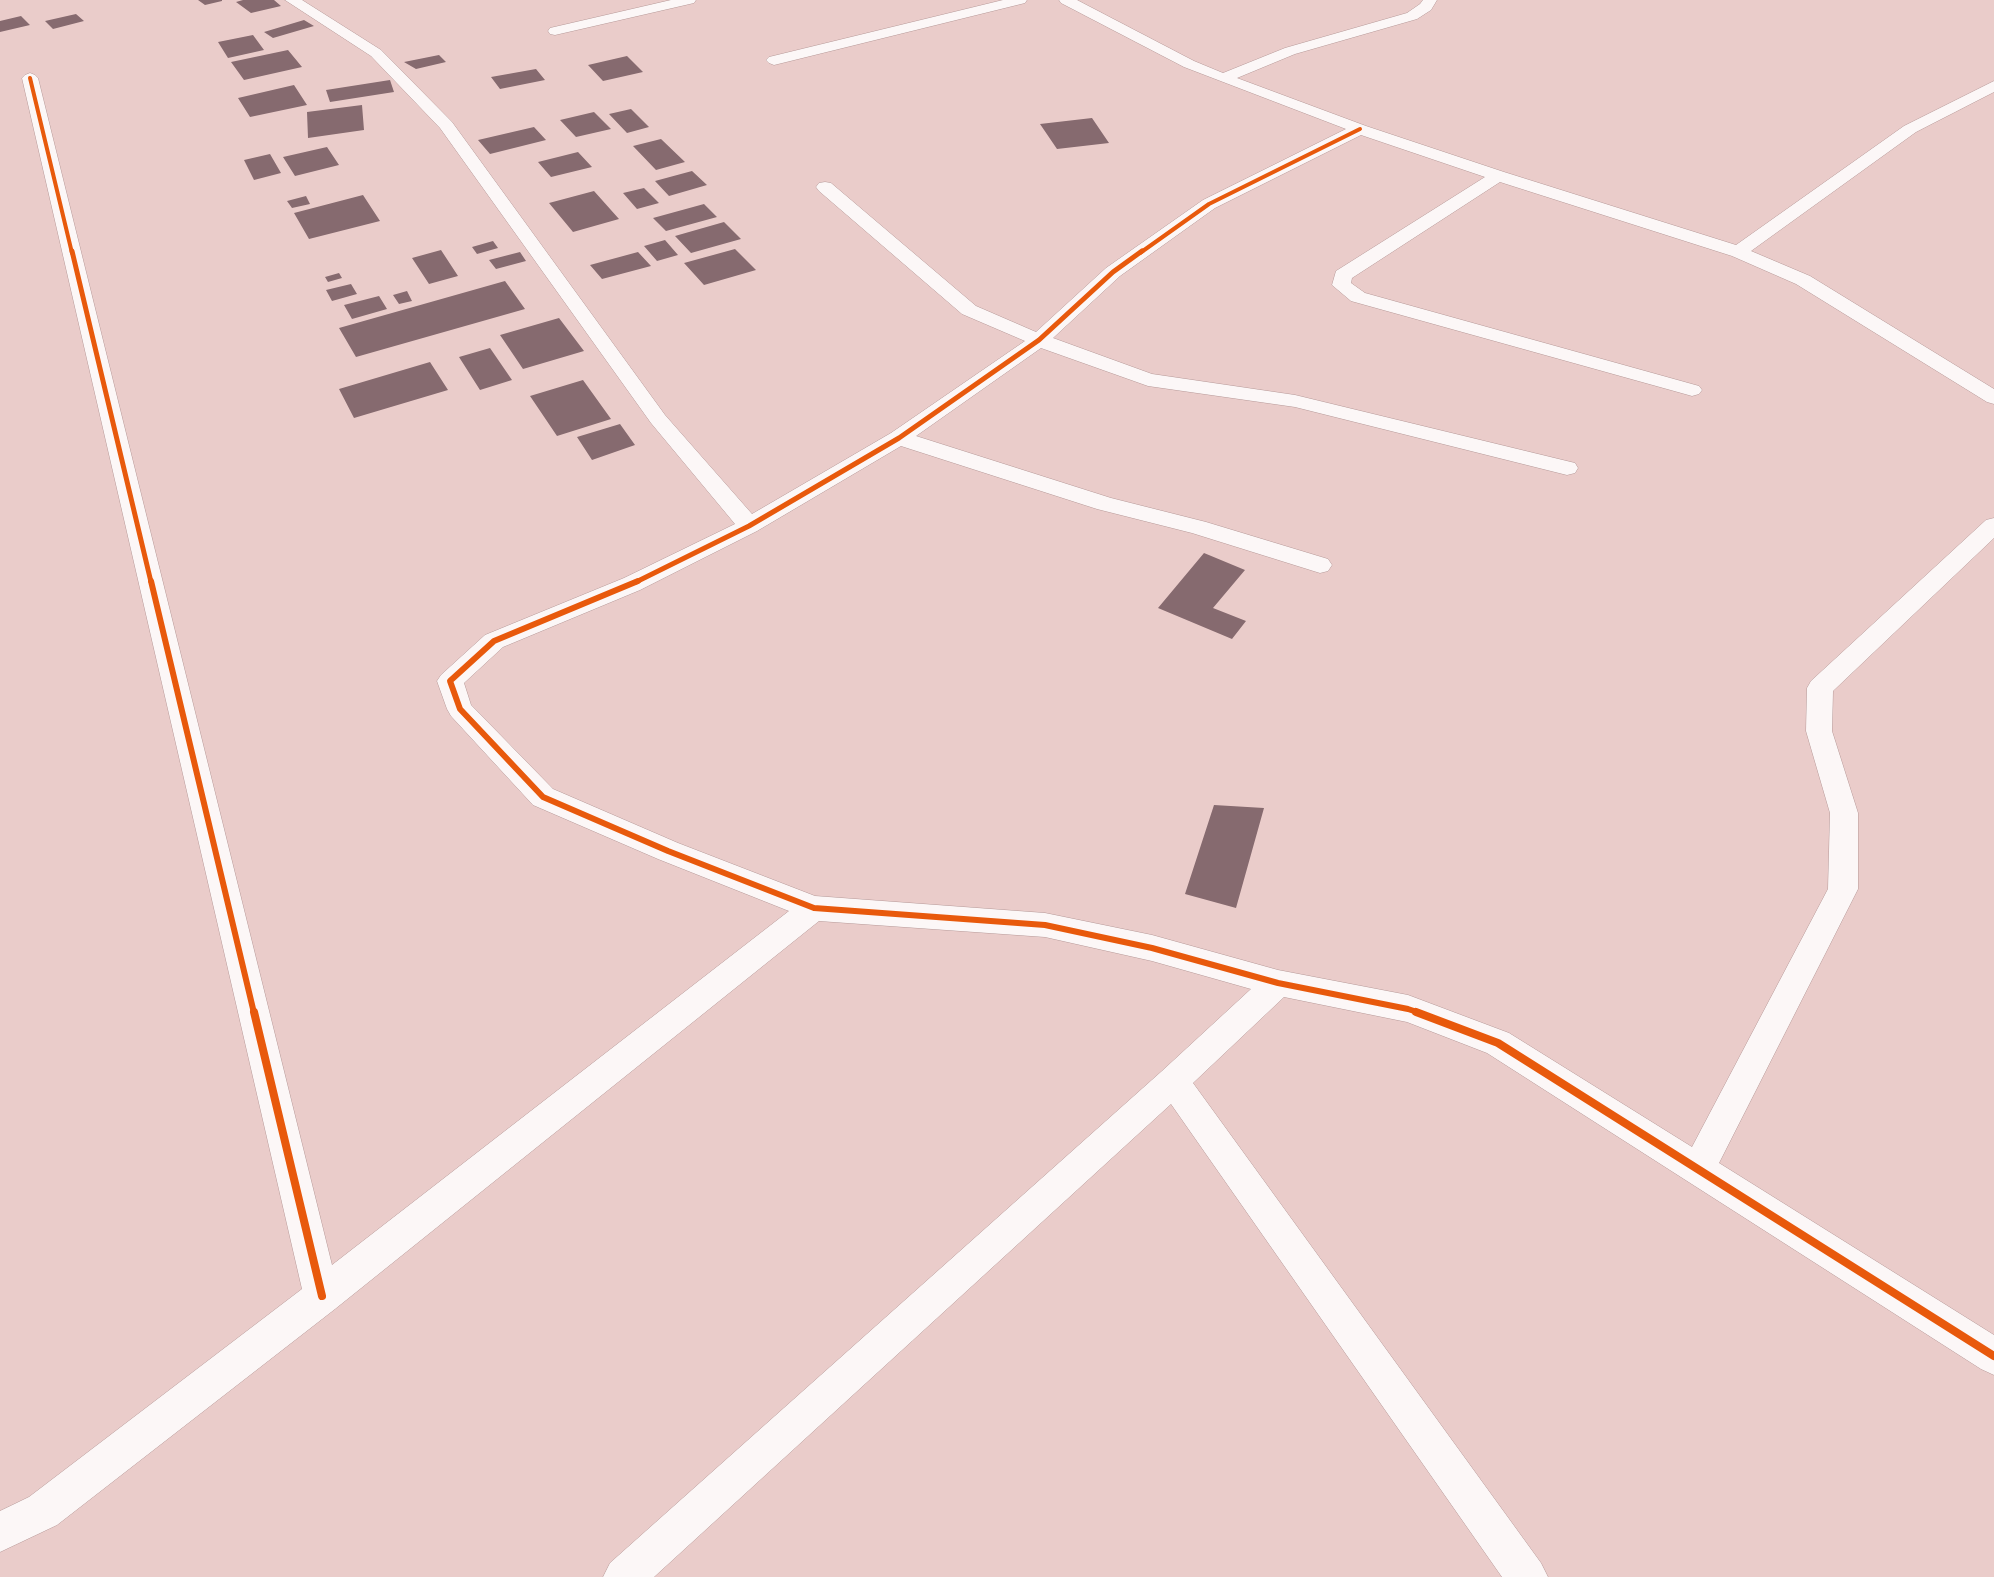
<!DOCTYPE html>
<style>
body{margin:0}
canvas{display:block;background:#eaccca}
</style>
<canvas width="1994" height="1577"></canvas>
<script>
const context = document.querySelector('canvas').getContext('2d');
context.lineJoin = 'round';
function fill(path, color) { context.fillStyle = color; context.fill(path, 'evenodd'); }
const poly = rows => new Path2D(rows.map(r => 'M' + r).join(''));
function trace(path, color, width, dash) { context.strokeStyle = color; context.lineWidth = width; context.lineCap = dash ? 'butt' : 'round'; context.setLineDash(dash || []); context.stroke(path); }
fill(poly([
 [198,0,222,0,222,1,205,5],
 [243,0,274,0,281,6,251,13,236,2],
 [76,14,84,21,53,29,45,21],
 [21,16,30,25,0,32,0,21],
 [304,20,314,26,273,38,264,32],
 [253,35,264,50,228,58,218,42],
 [288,50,302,67,244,80,231,62],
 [439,55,446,62,416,69,404,62],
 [627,56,643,72,603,81,588,65],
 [536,69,545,80,500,89,491,77],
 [390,80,394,92,330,102,326,90],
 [294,85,307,105,250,117,238,98],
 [362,105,364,130,308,138,307,112],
 [631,109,649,127,627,133,609,114],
 [594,112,611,129,576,137,560,120],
 [1092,118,1109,143,1057,149,1040,124],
 [534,127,546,140,490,154,478,140],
 [661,139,685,162,656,170,633,146],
 [327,147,339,165,295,176,283,157],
 [578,152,592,167,551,177,538,162],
 [270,154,281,173,254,180,244,160],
 [692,171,707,185,669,196,655,181],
 [644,188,659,203,637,209,623,193],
 [594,191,619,219,573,232,549,203],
 [363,195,380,221,309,239,294,213],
 [306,196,310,204,292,208,287,201],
 [704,204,717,217,666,231,653,218],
 [724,222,741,239,691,253,675,236],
 [665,240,678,255,657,261,644,246],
 [493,241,498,248,477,254,472,247],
 [735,249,756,270,704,285,684,263],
 [441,250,458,276,429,284,412,258],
 [520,252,526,261,496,269,489,260],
 [638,252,651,266,602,279,590,265],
 [339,273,342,278,328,282,325,277],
 [505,281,525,309,356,357,339,328],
 [351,284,357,294,332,301,326,290],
 [407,291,412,301,399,304,393,295],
 [379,296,387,309,352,319,344,305],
 [559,318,584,351,523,369,500,335],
 [490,348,512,380,480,390,459,357],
 [430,362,448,390,354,418,339,389],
 [583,380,611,419,557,436,530,396],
 [620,424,635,445,592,460,577,437],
 [1204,553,1245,570,1213,608,1246,621,1232,639,1158,608],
 [1214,805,1264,808,1236,908,1185,894]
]), '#866a6f');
const street = poly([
 [285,0,302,0,381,50,452,122,665,415,752,514,891,433,1025,341,962,314,819,191,816,187,819,183,825,182,831,183,976,306,1036,332,1106,268,1203,200,1346,129,1184,67,1061,3,1059,0,1077,0,1194,61,1223,73,1285,48,1407,13,1420,4,1423,0,1437,0,1431,10,1417,19,1295,54,1237,78,1366,126,1504,172,1736,245,1904,126,1994,81,1994,92,1916,132,1751,251,1810,276,1994,389,1994,404,1987,402,1796,284,1732,256,1500,182,1352,278,1351,283,1365,293,1699,386,1702,390,1699,394,1692,396,1685,394,1351,301,1332,285,1336,271,1485,177,1361,135,1215,208,1120,276,1053,338,1152,374,1295,395,1575,463,1578,468,1575,473,1567,475,1295,407,1148,386,1041,348,916,436,1111,498,1206,522,1328,559,1332,565,1328,571,1320,573,1192,533,1097,509,901,446,757,531,640,590,503,647,464,683,471,705,553,789,678,843,815,896,1045,913,1152,935,1278,970,1408,995,1509,1033,1692,1147,1828,889,1830,813,1806,731,1807,688,1811,681,1986,520,1994,518,1994,538,1833,691,1832,731,1858,813,1858,889,1719,1163,1994,1335,1994,1375,1981,1369,1487,1053,1407,1022,1284,997,1193,1083,1541,1563,1548,1577,1502,1577,1171,1104,654,1577,603,1577,610,1563,1162,1071,1251,989,1152,961,1045,937,819,921,335,1309,57,1525,0,1552,0,1511,29,1497,302,1289,22,78,25,75,30,73,35,75,38,78,332,1265,789,911,658,859,533,805,451,716,447,709,437,681,441,675,485,635,624,578,735,524,651,423,440,128,371,56,285,0],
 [671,0,696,0,694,3,555,35,550,34,548,31,550,28,671,0],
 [1003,0,1027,0,1025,3,774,65,769,63,766,60,769,57,1003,0]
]);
trace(street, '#b69998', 1);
fill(street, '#fcf7f7');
trace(poly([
 [30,78,72,253],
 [1140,253,1209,204,1360,129]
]), '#e8590c', 4);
trace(poly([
 [72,251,151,582],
 [636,582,749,526,899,438,1039,340,1113,272,1142,251]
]), '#e8590c', 5);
trace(poly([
 [151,581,254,1013],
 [638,581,494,641,450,681,460,709,543,797,668,851,814,908,1045,925,1152,948,1278,983,1408,1009,1420,1013]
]), '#e8590c', 6);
trace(poly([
 [254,1012,322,1296],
 [1416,1012,1498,1043,1994,1356]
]), '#e8590c', 8);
</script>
